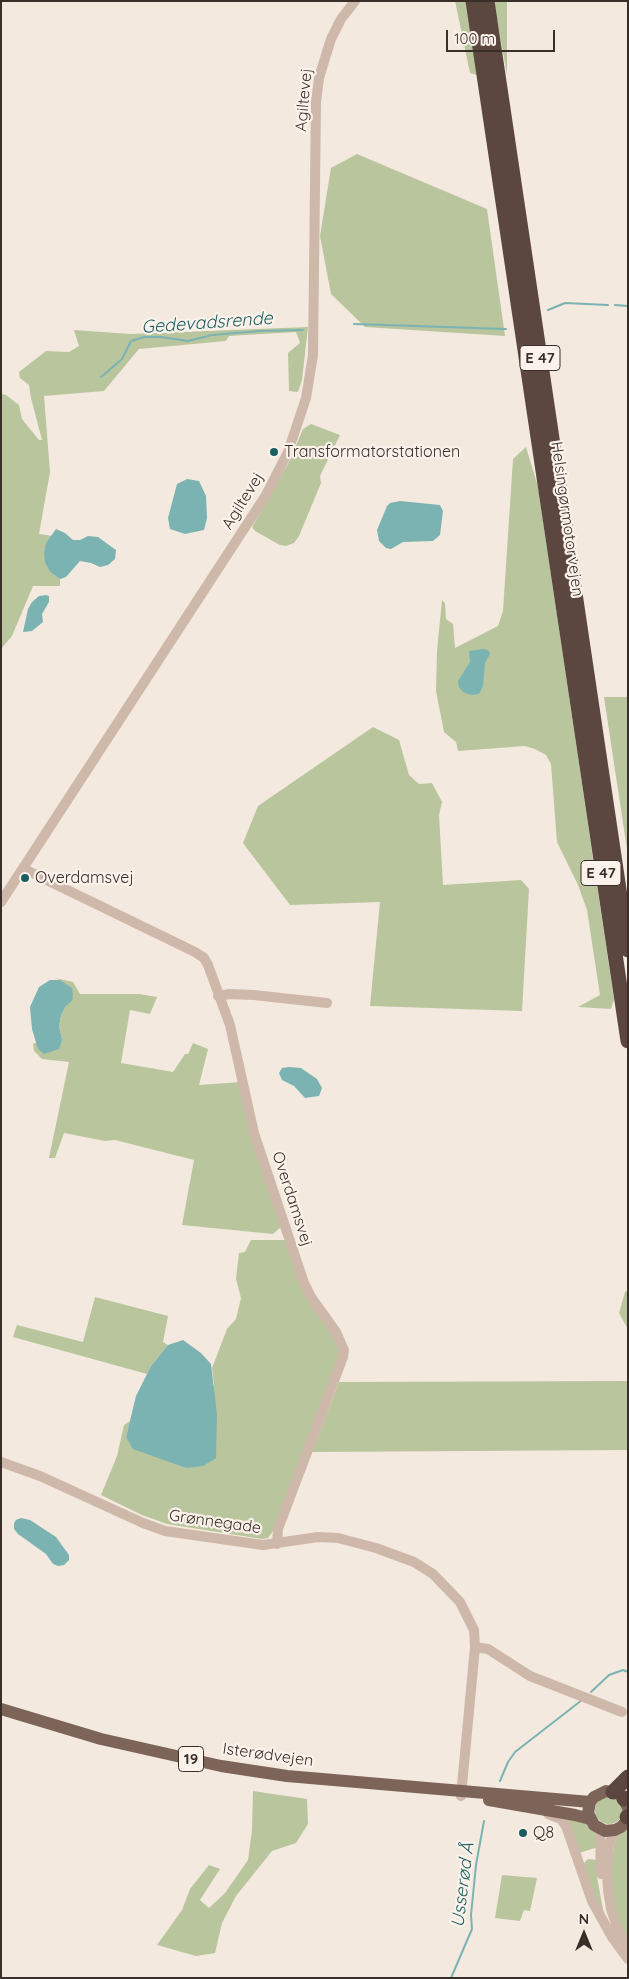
<!DOCTYPE html>
<meta charset="utf-8">
<style>
body{margin:0}
#map{position:relative;width:629px;height:1979px;overflow:hidden;background:#f4e9de;font-family:Quicksand,sans-serif}
canvas{display:block}
.frame{position:absolute;inset:0;border:2px solid #3a2e29;pointer-events:none}
.north{position:absolute;left:559px;top:1909px;width:50px;height:50px;-webkit-text-stroke:4px #fbf3eb;paint-order:stroke;rotate:0deg;font-size:14px;font-weight:700;line-height:20px;text-align:center;color:#3a2e29}
.north::after{content:'';display:block;margin:auto;width:18px;height:22px;background:#3a2e29;clip-path:polygon(50% 0,100% 100%,50% 72%,0 100%)}
.scale{position:absolute;left:446px;top:30px;width:109px;height:22px;box-sizing:border-box;border:2px solid #3a2e29;border-top:0;padding-left:6px;font-size:15px;line-height:18px;white-space:nowrap;color:#3a2e29;-webkit-text-stroke:4px #fbf3eb;paint-order:stroke}
</style>
<div id="map">
<canvas width="629" height="1979"></canvas>
<div class="frame"></div>
<div class="north">N</div>
<div class="scale">100 m</div>
</div>
<script>
const context = document.querySelector('canvas').getContext('2d');
context.lineJoin = 'round';
function fill(path, color) { context.fillStyle = color; context.fill(path, 'evenodd'); }
const poly = rows => new Path2D(rows.map(r => 'M' + r).join(''));
function trace(path, color, width, dash) { context.strokeStyle = color; context.lineWidth = width; context.lineCap = dash ? 'butt' : 'round'; context.setLineDash(dash || []); context.stroke(path); }
function write(font, color, halo, rows, align = 'center') {
  context.font = font + ' Quicksand,sans-serif'; context.lineWidth = 4.5; context.setLineDash([]); context.textBaseline = 'middle'; context.strokeStyle = halo; context.fillStyle = color; for (const [text, x, y, turn = 0] of rows) {
    context.save(); context.translate(x, y); context.rotate((+turn || 0) * Math.PI / 180); context.textAlign = isNaN(turn) ? turn : align; if (halo) context.strokeText(text, 0, 0); context.fillText(text, 0, 0); context.restore();
  }
}
fill(poly([
 [455,1,466,1,477,75,470,73],
 [494,1,507,1,507,75],
 [357,154,487,209,505,336,365,327,331,294,320,236,331,168],
 [308,327,302,380,298,392,289,391,288,353,300,343,296,332,229,336,226,341,139,349,104,391,44,396,50,472,39,534,52,536,46,543,44,552,50,572,60,579,60,586,33,586,12,636,1,649,1,394,6,395,19,405,22,419,39,440,42,440,31,398,29,385,20,378,19,372,46,351,69,352,79,346,74,330,130,334],
 [311,424,340,435,320,476,321,483,299,536,294,543,286,546,280,545,255,531,252,527,289,462,303,429],
 [526,447,538,487,614,1000,611,1009,578,1007,600,995,587,910,578,885,557,842,551,764,546,755,535,749,525,746,458,751,456,742,444,732,436,691,437,651,442,600,445,603,446,619,453,624,455,648,498,626,503,611,513,459],
 [604,697,628,697,628,856],
 [373,727,399,740,409,775,419,784,432,783,442,802,439,815,443,885,521,880,529,889,522,1011,370,1006,380,902,290,905,243,843,258,806],
 [55,978,73,982,80,994,139,994,157,997,150,1014,130,1010,121,1063,173,1072,185,1054,188,1054,193,1043,208,1049,199,1085,241,1082,282,1226,273,1234,182,1225,194,1160,115,1140,105,1141,64,1133,55,1158,49,1158,69,1062,42,1059,34,1051,33,1044,37,1042,38,1049,62,1040,59,1026,61,1016,65,1007,72,1001,60,980],
 [251,1240,286,1240,340,1349,340,1357,273,1531,268,1538,262,1539,167,1524,142,1515,101,1495,117,1456,124,1425,130,1421,126,1437,163,1459,186,1468,214,1384,212,1368,227,1329,236,1319,241,1298,236,1279,239,1253,245,1252],
 [628,1290,628,1329,619,1313,625,1292],
 [95,1297,168,1316,163,1342,168,1345,151,1366,147,1374,13,1337,17,1325,83,1342],
 [628,1381,628,1450,312,1452,339,1382],
 [253,1791,307,1799,308,1824,296,1843,272,1851,236,1896,222,1923,215,1953,196,1956,157,1945,182,1910,190,1889,209,1865,220,1869,200,1900,209,1908,225,1893,248,1860,252,1830],
 '595 1810a14 14 0 1 1 28 0a14 14 0 1 1-28 0Z',
 [566,1816,582,1820,596,1831,597,1846,595,1848,579,1853],
 [628,1828,628,1940,617,1917,613,1895,611,1869,614,1845,617,1837,619,1833],
 [588,1859,598,1860,597,1877,604,1915,592,1890,584,1863],
 [502,1875,537,1878,530,1911,524,1910,520,1921,495,1918]
]), '#b9c59d');
fill(poly([
 [187,479,199,481,206,496,207,518,204,530,185,534,170,529,168,518,177,484],
 [400,501,440,505,443,511,440,535,433,541,403,542,391,549,386,548,379,541,377,530,387,506,390,503],
 [56,529,65,533,73,540,80,540,88,536,98,537,116,550,115,559,108,565,100,567,91,563,80,561,66,577,60,579,50,572,45,562,44,552,46,543],
 [46,595,49,596,49,602,42,614,43,622,32,631,23,632,28,609,32,602,39,596],
 [483,649,488,650,490,654,485,663,483,686,479,694,471,695,463,692,459,687,458,681,470,662,469,651],
 [50,980,60,980,72,988,73,994,72,1001,65,1007,61,1016,59,1026,62,1040,59,1049,44,1054,38,1049,32,1029,30,1007,39,987],
 [289,1067,301,1068,317,1079,322,1088,319,1096,305,1098,294,1086,282,1080,279,1073,282,1068],
 [183,1340,201,1353,211,1364,217,1414,216,1458,203,1466,186,1468,133,1449,126,1437,136,1396,151,1366,168,1345],
 [21,1518,30,1520,56,1537,69,1555,69,1560,64,1565,58,1566,53,1564,46,1554,18,1534,14,1529,14,1523,16,1520]
]), '#7bb3b3');
trace(poly([
 [615,305,628,306],
 [548,310,565,303,608,305],
 [354,324,506,329],
 [101,377,122,359,131,341,144,337,161,337,188,341,212,335,259,331,303,330],
 [591,1692,609,1675,623,1670,628,1672],
 [500,1781,508,1762,515,1752,582,1700],
 [451,1978,472,1929,471,1915,476,1865,484,1821]
]), '#7bb3b3', 2);
trace(poly([
 [24,869,195,952,204,958,208,965,230,1025,254,1133,304,1283,311,1297,336,1332,344,1350,343,1357,278,1529,277,1544],
 [1,902,266,495,288,452,306,398,313,355,316,102,319,78,331,39,341,19,355,1],
 [218,996,230,994,254,995,327,1003],
 [1,1462,40,1476,143,1523,165,1531,263,1545,318,1537,338,1538,376,1548,414,1562,433,1574,460,1602,474,1630,475,1647,461,1796],
 [475,1647,488,1649,530,1676,622,1712],
 [548,1814,561,1819,566,1826,592,1901,612,1937,628,1959],
 [600,1830,601,1874],
 [615,1830,609,1844,607,1872,608,1890,611,1909,617,1927,628,1947]
]), '#ceb8a9', 10);
trace(poly([
 [1,1709,101,1739,221,1766,287,1776,590,1802],
 [489,1800,575,1815,590,1819],
 [628,1808,624,1799,619,1794,606,1791,594,1797,590,1802,588,1813,594,1825,605,1831,615,1830,621,1827,625,1823,628,1815]
]), '#7d6459', 12);
trace(poly([
 [473,1,628,1041],
 [487,1,628,950],
 [613,1792,628,1777],
 [624,1799,628,1798],
 [627,1817,628,1817]
]), '#5c4740', 15);
for (const [x, y, r, color] of [
 [274,452,5,"#1c5e5f"],
 [25,878,5,"#1c5e5f"],
 [523,1833,5,"#1c5e5f"]
]) { const dot = new Path2D(); dot.arc(x, y, r, 0, 2 * Math.PI); context.fillStyle = color; context.fill(dot); trace(dot, '#fbf3eb', 2); }
for (const [x, y, w] of [
 [540,358,40],
 [601,873,40],
 [191,1759,25]
]) { const box = new Path2D(); box.roundRect(x - w / 2, y - 12.5, w, 25, 4); context.fillStyle = '#fbf3eb'; context.fill(box); trace(box, '#3a2e29', 1); }
write('bold 15px', '#3a2e29', null, [
 ["E 47",540,358],
 ["E 47",601,873],
 ["19",191,1759]
]);
write('16px', '#3a2e29', '#fbf3eb', [
 ["Agiltevej",304,100,-85],
 ["Agiltevej",243,501,-58],
 ["Helsingørmotorvejen",567,519,82],
 ["Overdamsvej",292,1199,72],
 ["Grønnegade",215,1522,8],
 ["Isterødvejen",268,1755,8]
]);
write('16px', '#3a2e29', '#fbf3eb', [
 ["Transformatorstationen",284,452],
 ["Overdamsvej",35,878],
 ["Q8",533,1833]
], 'left');
write('italic 18px', '#1c5e5f', '#fbf3eb', [
 ["Gedevadsrende",207,323,-4],
 ["Usserød Å",463,1885,-83]
]);
</script>
